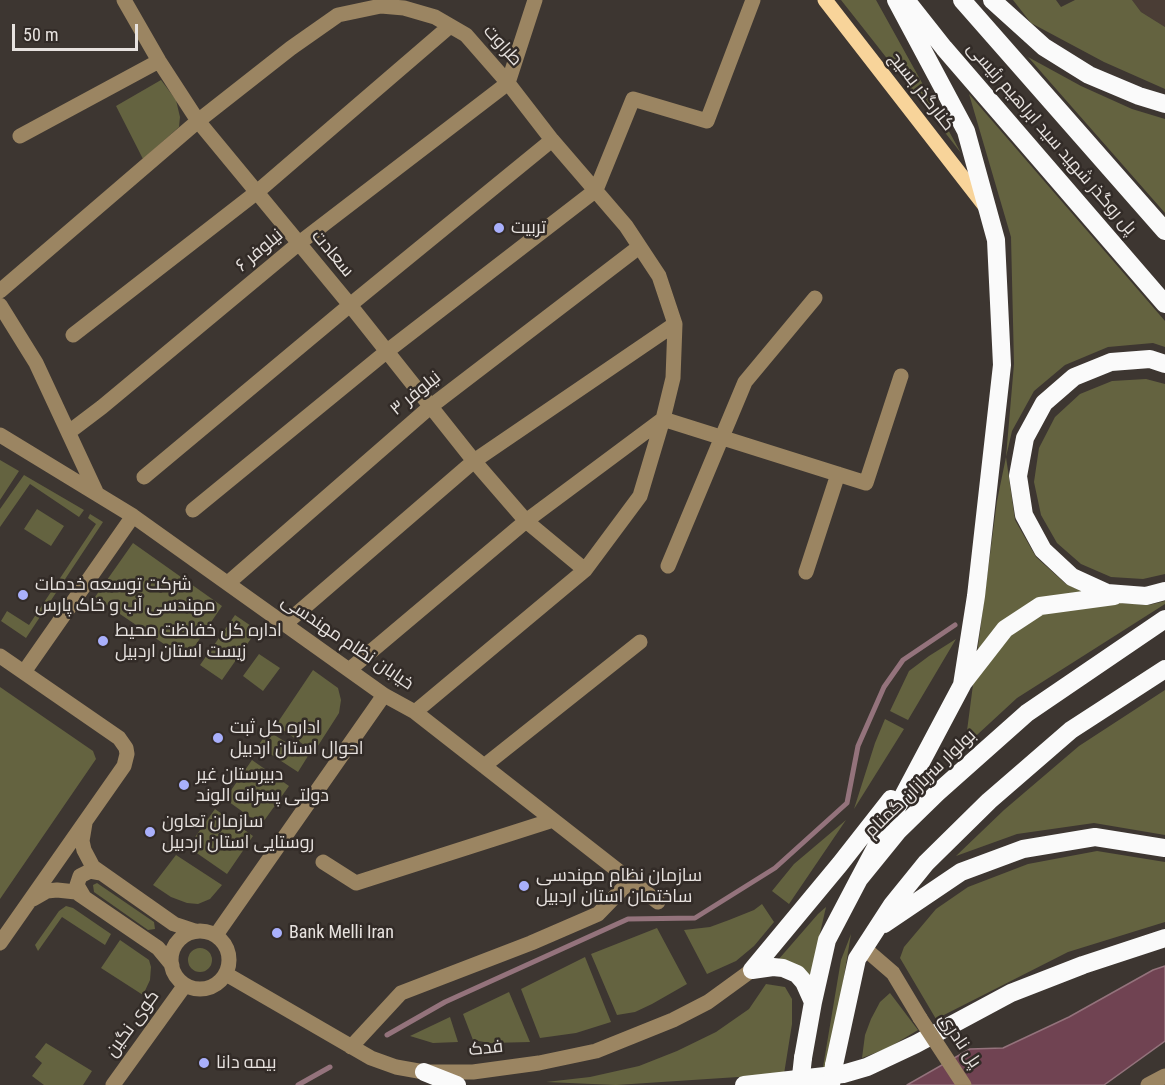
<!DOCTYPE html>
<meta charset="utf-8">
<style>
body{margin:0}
#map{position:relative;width:1165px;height:1085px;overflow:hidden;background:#3d3631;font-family:"Roboto Condensed",sans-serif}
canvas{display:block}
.scale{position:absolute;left:12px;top:24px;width:126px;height:27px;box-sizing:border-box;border:3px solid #e7e2df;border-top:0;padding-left:8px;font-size:18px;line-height:21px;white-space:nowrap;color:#e7e2df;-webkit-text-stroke:4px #322b27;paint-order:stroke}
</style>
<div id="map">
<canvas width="1165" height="1085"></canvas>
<div class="scale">50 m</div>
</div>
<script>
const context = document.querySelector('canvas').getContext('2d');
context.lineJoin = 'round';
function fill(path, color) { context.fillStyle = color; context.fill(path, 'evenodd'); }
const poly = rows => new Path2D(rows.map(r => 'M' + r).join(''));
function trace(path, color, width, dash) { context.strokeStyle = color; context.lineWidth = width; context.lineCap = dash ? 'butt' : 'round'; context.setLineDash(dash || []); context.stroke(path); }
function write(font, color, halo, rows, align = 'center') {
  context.font = font + ' "Roboto Condensed",Cairo,sans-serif'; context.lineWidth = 5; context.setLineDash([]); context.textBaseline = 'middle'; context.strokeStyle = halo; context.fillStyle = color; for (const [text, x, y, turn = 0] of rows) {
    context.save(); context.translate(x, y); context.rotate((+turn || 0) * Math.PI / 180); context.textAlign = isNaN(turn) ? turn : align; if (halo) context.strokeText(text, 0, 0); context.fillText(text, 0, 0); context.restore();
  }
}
fill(poly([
 [1132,0,1165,0,1165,27,1141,12]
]), '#4a3d35');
fill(poly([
 [841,0,876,0,961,153,871,38],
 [1013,0,1056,0,1061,7,1075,0,1132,0,1141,12,1165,27,1165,89,1104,62,1031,23],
 [1028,57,1081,86,1132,109,1165,119,1165,213],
 [161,80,176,100,180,117,179,127,143,159,116,106],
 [969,94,1165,321,1165,347,1153,343,1108,347,1065,365,1034,391,1012,431,1006,457,1015,520,1036,557,1066,584,1107,602,1149,605,1165,601,1165,604,1017,698,965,746,997,501,1006,457,1014,364,1011,237],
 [1146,379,1165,384,1165,574,1143,579,1111,577,1081,564,1057,543,1041,515,1034,482,1039,448,1055,417,1080,394,1112,381],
 [0,460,19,471,0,500],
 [24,475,84,510,79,517,30,484,0,527,0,509],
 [37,509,64,526,51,546,24,529],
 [90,514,103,522,26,638,1,621,7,611,29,625,96,524,88,518],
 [133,543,222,606,186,659,95,597],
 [235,615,257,630,222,680,200,665],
 [956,639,908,720,890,711,909,671,929,656],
 [259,654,280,668,263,691,243,676],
 [313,670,338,688,341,700,339,713,314,752,276,725],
 [0,687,93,751,96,759,0,899],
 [1165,690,1165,835,1094,823,1017,834,956,856,1004,810,1079,746],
 [885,719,904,729,854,809,875,743],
 [268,731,308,756,298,772,258,746],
 [252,760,289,786,261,825,225,799],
 [215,809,253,836,227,874,188,847],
 [846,820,789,904,772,891,794,864],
 [1097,851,1165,862,1165,922,1068,952,936,1019,900,958,904,947,936,909,968,887,1028,864],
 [176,855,222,885,210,899,198,904,187,903,171,897,153,885],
 [97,883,154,922,155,929,148,930,94,892,93,885],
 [762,904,774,922,754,946,736,961,707,974,684,930,710,927,729,920,754,910],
 [66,906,73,908,111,934,105,945,62,917,38,951,35,945,59,911],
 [826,907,810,977,778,960,818,914],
 [657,928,687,984,652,1004,635,1012,617,1015,591,954],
 [851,934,826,1085,820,1085,841,960],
 [120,940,149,960,151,967,150,980,143,995,101,968],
 '188 960a12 12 0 1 1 24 0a12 12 0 1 1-24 0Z',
 [585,957,611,1022,576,1033,540,1038,521,989],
 [766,984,785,987,792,999,792,1024,784,1074,616,1085,546,1082,590,1077,639,1066,677,1051,716,1032,749,1009],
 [509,992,530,1042,490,1043,473,1040,463,1014],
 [890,993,918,1030,888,1048,862,1058,865,1035,871,1019,880,1002],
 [450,1017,458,1042,433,1043,410,1036],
 [46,1043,92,1071,83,1085,44,1085,32,1076,42,1063,35,1057]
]), '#646340');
const water = poly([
 [1165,966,1165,1041,1104,1085,907,1085,970,1049,1003,1048,1069,1017,1153,970,1165,966]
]);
fill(water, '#704352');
trace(water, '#94737c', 1.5);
trace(poly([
 [387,1035,445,1002,628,919,695,918,775,868,847,803,858,746,884,687,903,660,955,625],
 [298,1085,330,1067]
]), '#94737c', 5);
trace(poly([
 [124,0,159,61,198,121,350,305,474,461,526,521,585,570],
 [20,136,159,61],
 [0,291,198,121,291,48,338,15,381,6,404,8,435,17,466,35,508,83,552,140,626,226,659,276,675,324,673,378,663,419,526,521,349,670],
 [0,305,36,363,97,494],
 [73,335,257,192,450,26],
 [69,432,102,407,298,244,508,83,535,0],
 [0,435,133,516,384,695,415,712,658,902],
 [144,477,350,305,552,140],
 [193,510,386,352,596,190,633,99,707,121,753,0],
 [668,566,745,382,815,298],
 [806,572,838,474],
 [228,583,430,407,639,247],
 [285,624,474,461,675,324],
 [0,656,119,738,126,748,127,754,124,766,0,943],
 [24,672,133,516],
 [415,712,585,570,640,496,663,419,866,483,901,376],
 [484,766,640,642],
 [85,823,82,841,84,850,93,867,174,924,195,931],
 [323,862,356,883,553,820],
 [84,897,77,885,80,876,90,871,101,873],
 [33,899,47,891,57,890,76,892,158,948,172,965],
 '171 960a29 29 0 1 1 58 0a29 29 0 1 1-58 0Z',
 [216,935,384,695],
 [864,948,893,973,920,1018],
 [226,974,371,1058,396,1067,424,1072,473,1072,539,1063,596,1051,673,1020,708,1002,752,970],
 [351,1047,401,993,531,943,598,914,631,880],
 [113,1085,185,985],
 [1148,1085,1165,1076]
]), '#9b8562', 15);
trace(poly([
 [825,0,985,206]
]), '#f8d49a', 15);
trace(poly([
 [906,0,944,48,1165,304],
 [962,0,1165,231],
 [992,0,1044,47,1089,75,1139,96,1165,104],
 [1165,364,1150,359,1111,362,1074,377,1044,403,1025,438,1018,476,1024,515,1043,550,1072,577,1107,593,1146,596,1165,591],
 [963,683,1005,629,1040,606,1114,596],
 [859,879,962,685,976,596,1002,365,996,240,966,131,896,0],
 [884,924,961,872,1023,849,1095,837,1165,848],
 [752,970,840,864,891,799],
 [752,970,773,967,783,968,797,974,804,982,813,1002],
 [803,1058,813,1002,827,940,859,879,898,831,937,793,1027,713,1165,619],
 [834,1065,857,959,892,905,926,863,989,801,1071,730,1165,669],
 [424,1072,457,1085],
 [744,1085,843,1074,867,1067,916,1044,1011,993,1083,965,1165,938]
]), '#fafafa', 18);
trace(poly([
 [920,1018,964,1085]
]), '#9b8562', 15);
trace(poly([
 [800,1085,803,1058],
 [831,1085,834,1065]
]), '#fafafa', 18);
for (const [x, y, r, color] of [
 [499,228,6,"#a9b0fc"],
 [23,595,6,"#a9b0fc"],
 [103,641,6,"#a9b0fc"],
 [218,738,6,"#a9b0fc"],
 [184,785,6,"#a9b0fc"],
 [150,832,6,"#a9b0fc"],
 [524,886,6,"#a9b0fc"],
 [277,933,6,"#a9b0fc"],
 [204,1063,6,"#a9b0fc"]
]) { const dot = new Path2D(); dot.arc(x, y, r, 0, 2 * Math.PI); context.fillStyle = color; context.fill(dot); trace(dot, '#322b27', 2); }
write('18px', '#e7e2df', '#322b27', [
 ["طراوت",502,46,48],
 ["کنارگذر بسیج",921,92,52],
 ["پل روگذر شهید سید ابراهیم رئیسی",1051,139,49],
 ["نیلوفر ۶",260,251,-40],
 ["سعادت",332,254,50],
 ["نیلوفر ۳",416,394,-39],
 ["خیابان نظام مهندسی",347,643,34],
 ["بولوار سربازان گمنام",921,784,-44],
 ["کوی نگین",133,1024,-54],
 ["پل نادری",959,1041,56],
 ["فدک",486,1049,-6]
]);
write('18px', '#e7e2df', '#322b27', [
 ["تربیت",511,228],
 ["شرکت توسعه خدمات",35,585],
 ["مهندسی آب و خاک پارس",35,606],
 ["اداره کل خفاظت محیط",115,631],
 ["زیست استان اردبیل",115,652],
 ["اداره کل ثبت",230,728],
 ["احوال استان اردبیل",230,749],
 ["دبیرستان غیر",196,775],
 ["دولتی پسرانه الوند",196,796],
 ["سازمان تعاون",162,822],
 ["روستایی استان اردبیل",162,843],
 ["سازمان نظام مهندسی",536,876],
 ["ساختمان استان اردبیل",536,897],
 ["Bank Melli Iran",289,933],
 ["بیمه دانا",216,1063]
], 'left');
</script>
